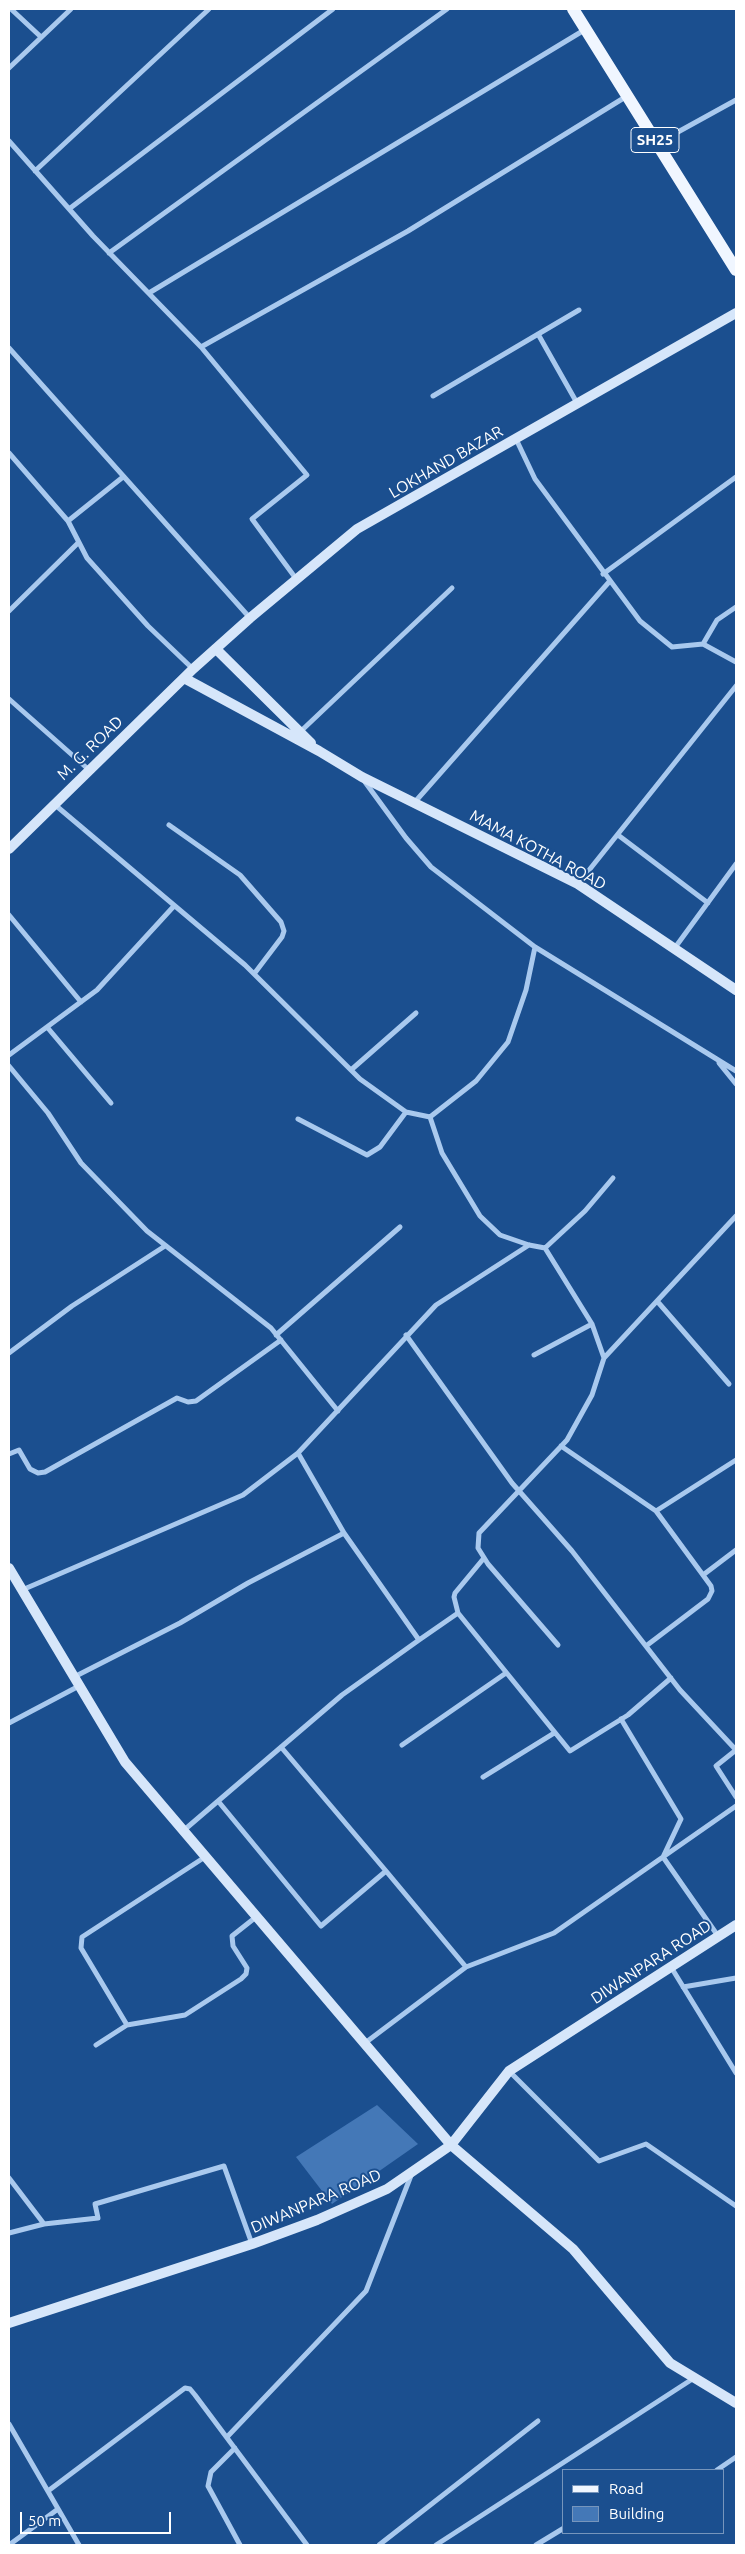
<!DOCTYPE html>
<style>
body{margin:0}
#map{position:relative;width:745px;height:2554px;overflow:hidden;background:#1b4f8f;font-family:Ubuntu,sans-serif}
canvas{display:block}
.frame{position:absolute;inset:0;border:10px solid #fff;pointer-events:none}
.legend{position:absolute;left:562px;top:2469px;width:162px;height:65px;box-sizing:border-box;background:#1b4f8f;border:1px solid #7695bc;margin:0;padding:6px 9px;list-style:none;font-size:15px;color:#fff}
.legend li{display:flex;align-items:center;gap:10px;height:25px}
.legend b{width:25px;border:1px solid #7695bc}
.scale{position:absolute;left:20px;top:2512px;width:151px;height:22px;box-sizing:border-box;border:2px solid #fff;border-top:0;padding-left:6px;font-size:15px;line-height:18px;white-space:nowrap;color:#fff;-webkit-text-stroke:4px #1b4f8f;paint-order:stroke}
</style>
<div id="map">
<canvas width="745" height="2554"></canvas>
<div class="frame"></div>
<ul class="legend">
<li><b style="height:6px;background:#f0f6ff"></b>Road</li>
<li><b style="height:14px;background:#4478b7"></b>Building</li>
</ul>
<div class="scale">50 m</div>
</div>
<script>
const context = document.querySelector('canvas').getContext('2d');
context.lineJoin = 'round';
function fill(path, color) { context.fillStyle = color; context.fill(path, 'evenodd'); }
const poly = rows => new Path2D(rows.map(r => 'M' + r).join(''));
function trace(path, color, width, dash) { context.strokeStyle = color; context.lineWidth = width; context.lineCap = dash ? 'butt' : 'round'; context.setLineDash(dash || []); context.stroke(path); }
function write(font, color, halo, rows, align = 'center') {
  context.font = font + ' Ubuntu,sans-serif'; context.lineWidth = 4; context.setLineDash([]); context.textBaseline = 'middle'; context.strokeStyle = halo; context.fillStyle = color; for (const [text, x, y, turn = 0] of rows) {
    context.save(); context.translate(x, y); context.rotate((+turn || 0) * Math.PI / 180); context.textAlign = isNaN(turn) ? turn : align; if (halo) context.strokeText(text, 0, 0); context.fillText(text, 0, 0); context.restore();
  }
}
fill(poly([
 [377,2105,418,2144,332,2204,296,2157]
]), '#4478b7');
trace(poly([
 [11,9,41,37],
 [9,68,71,9],
 [9,141,93,236,201,347,307,475,252,519,297,580],
 [658,143,736,100],
 [35,171,209,9],
 [69,209,333,9],
 [109,253,447,9],
 [149,293,586,29],
 [538,334,577,403],
 [201,347,408,231,627,96],
 [9,348,250,618],
 [433,396,579,310],
 [516,439,535,479,640,621,672,647,703,644,736,662],
 [9,453,68,521,87,558,148,626,193,669],
 [68,521,123,477],
 [603,574,736,477],
 [9,611,79,542],
 [703,644,717,620,736,607],
 [9,699,88,769],
 [300,732,452,588],
 [414,803,609,582],
 [54,804,245,965,360,1079,406,1112,430,1117,476,1081,508,1042,526,990,535,947,431,867,406,838,365,782],
 [169,825,240,875,281,922,284,931,282,937,254,974],
 [618,835,708,903],
 [578,884,736,686],
 [9,915,81,1002],
 [535,947,736,1071],
 [674,949,736,864],
 [47,1027,111,1103],
 [9,1055,97,990,174,906],
 [719,1063,736,1084],
 [9,1066,48,1113,81,1163,147,1231,271,1328,338,1411],
 [351,1070,416,1013],
 [430,1117,442,1153,480,1216,500,1235,529,1245,545,1248,592,1324,604,1358,592,1395,567,1440,479,1533,478,1548,488,1564,558,1645],
 [298,1119,367,1155,380,1147,406,1112],
 [545,1248,585,1211,613,1178],
 [657,1301,729,1384],
 [276,1335,400,1227],
 [406,1335,512,1483,572,1551,680,1690,736,1750,716,1766,736,1797],
 [9,1353,72,1306,165,1246],
 [534,1355,592,1324],
 [604,1358,736,1216],
 [561,1446,656,1511,711,1586,712,1591,708,1599,646,1646],
 [9,1454,19,1450,30,1469,38,1473,45,1472,177,1398,188,1402,196,1401,281,1340],
 [656,1511,736,1460],
 [703,1575,736,1550],
 [22,1590,243,1495,298,1453,436,1305,529,1245],
 [458,1613,454,1597,455,1593,484,1558],
 [419,1640,458,1613,570,1751,628,1715,671,1678],
 [74,1677,180,1623,248,1583,344,1533,298,1453],
 [621,1719,681,1819,663,1857,718,1936],
 [9,1723,79,1686],
 [402,1745,506,1673],
 [281,1747,386,1871],
 [483,1777,554,1733],
 [218,1801,321,1926,386,1871,466,1967,554,1933,736,1806],
 [183,1831,342,1695,419,1640,344,1533],
 [671,1967,736,2073],
 [683,1987,736,1978],
 [127,2025,81,1948,82,1937,205,1857],
 [365,2043,466,1967],
 [96,2045,127,2025,185,2015,241,1979,246,1974,247,1968,233,1946,232,1936,256,1917],
 [509,2071,599,2161,646,2144,736,2206],
 [9,2178,44,2224],
 [9,2233,44,2224,98,2218,95,2204,224,2166,252,2244],
 [9,2424,79,2545],
 [227,2437,366,2291,412,2173],
 [235,2448,211,2472,208,2486,240,2545],
 [717,2470,736,2457],
 [48,2491,185,2388,190,2389,195,2395,307,2545],
 [9,2545,58,2509],
 [379,2545,538,2421],
 [436,2545,694,2378],
 [536,2545,564,2528]
]), '#a9c9ee', 5);
trace(poly([
 [216,649,311,743],
 [184,678,319,751,362,777,578,884,736,990],
 [9,849,193,669,250,618,357,529,736,313],
 [9,1568,125,1762,451,2145,573,2249,670,2363,736,2403],
 [9,2323,252,2244,317,2220,387,2189,451,2145,509,2071,736,1925]
]), '#d6e6fa', 10);
trace(poly([
 [573,9,736,270]
]), '#f0f6ff', 12);
for (const [x, y, w] of [
 [655,140,48]
]) { const box = new Path2D(); box.roundRect(x - w / 2, y - 12.5, w, 25, 4); context.fillStyle = '#1b4f8f'; context.fill(box); trace(box, '#fff', 1); }
write('bold 15px', '#fff', null, [
 ["SH25",655,140]
]);
write('16px', '#fff', '#1b4f8f', [
 ["LOKHAND BAZAR",446,462,-30],
 ["M. G. ROAD",90,748,-44],
 ["MAMA KOTHA ROAD",538,850,28],
 ["DIWANPARA ROAD",651,1962,-33],
 ["DIWANPARA ROAD",316,2201,-23]
]);
</script>
